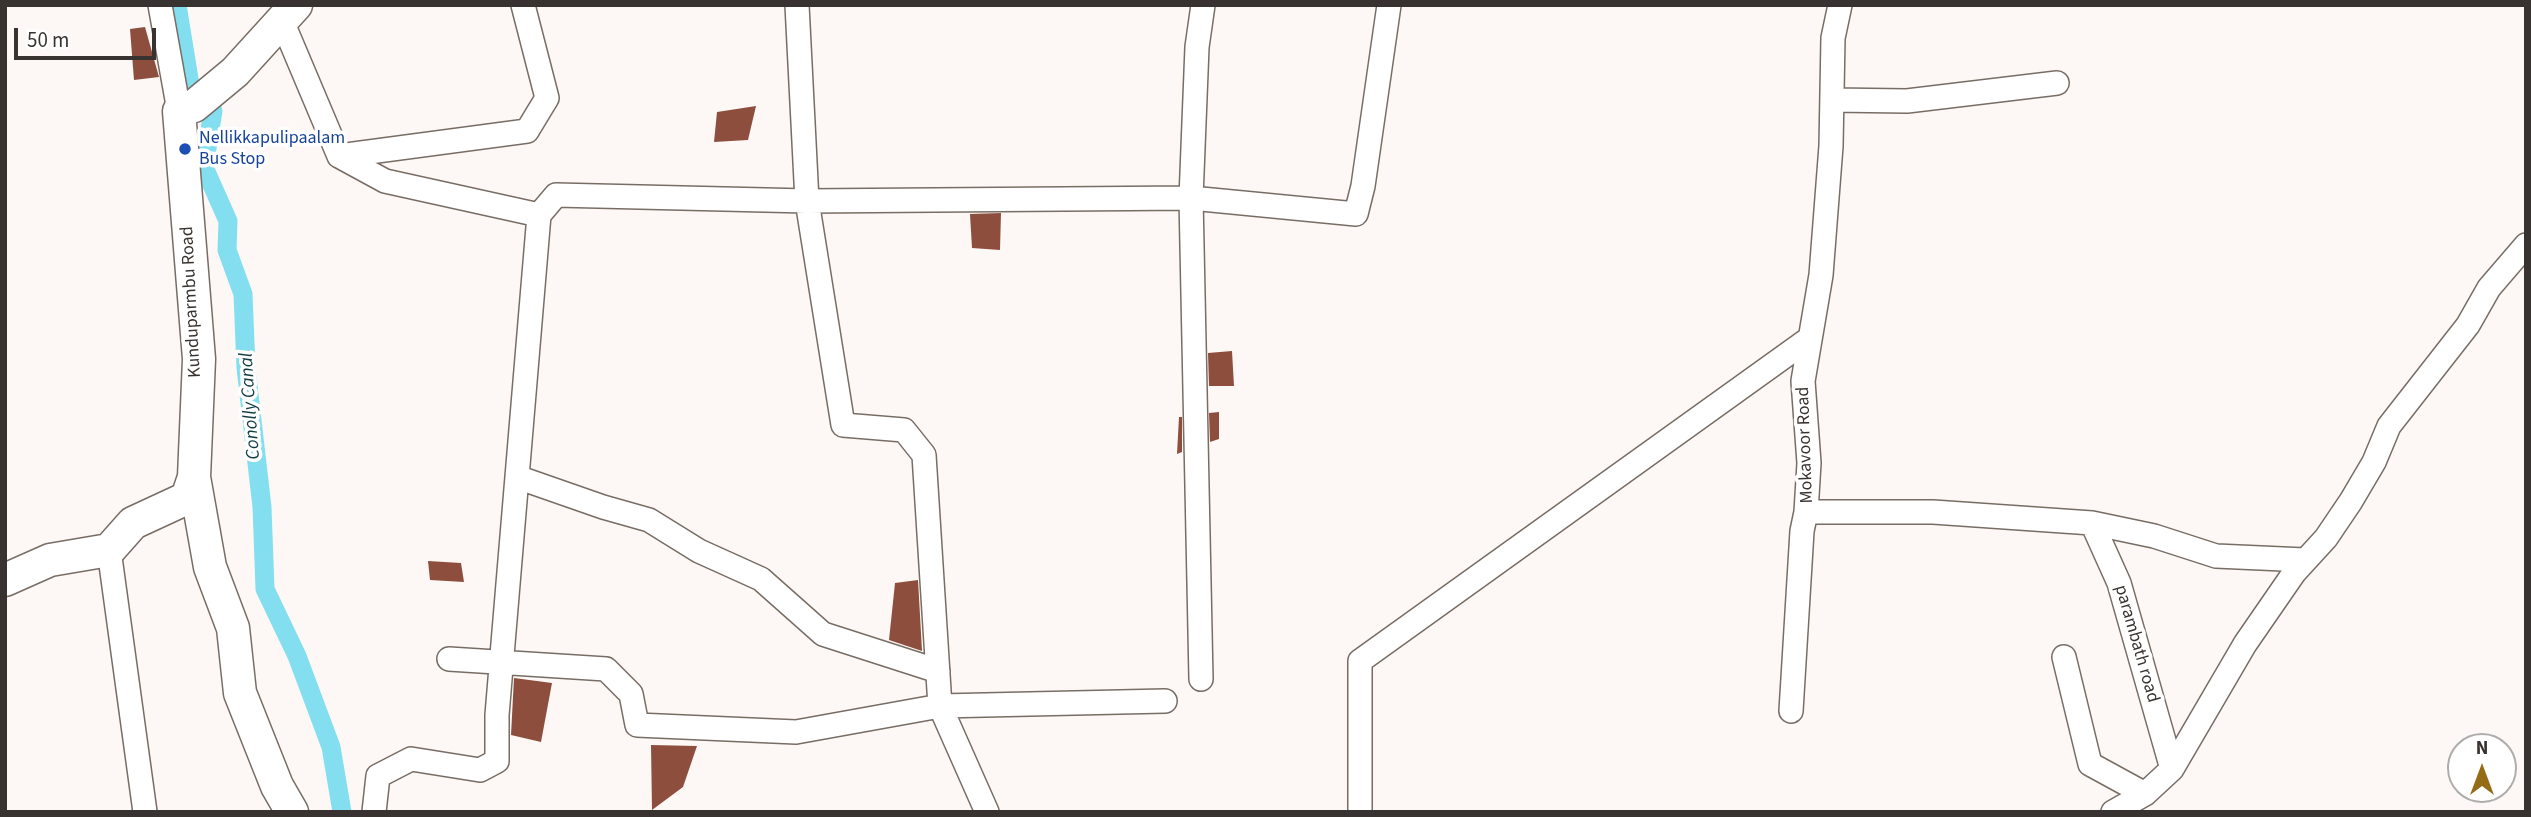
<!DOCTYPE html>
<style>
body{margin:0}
#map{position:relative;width:2531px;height:817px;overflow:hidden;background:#fdf8f5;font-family:"Source Sans 3",sans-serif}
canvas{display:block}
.frame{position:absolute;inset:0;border:7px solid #383330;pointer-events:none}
.north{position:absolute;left:2447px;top:733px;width:70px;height:70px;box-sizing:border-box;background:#fff;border:2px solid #afadac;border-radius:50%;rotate:0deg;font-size:19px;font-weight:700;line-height:28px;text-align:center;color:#383330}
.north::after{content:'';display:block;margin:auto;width:24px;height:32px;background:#946b16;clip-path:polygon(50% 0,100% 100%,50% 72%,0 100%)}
.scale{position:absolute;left:14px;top:28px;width:142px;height:32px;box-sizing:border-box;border:4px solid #383330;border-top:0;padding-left:9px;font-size:21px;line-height:24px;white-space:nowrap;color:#383330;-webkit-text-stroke:5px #fff;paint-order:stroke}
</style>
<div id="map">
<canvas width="2531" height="817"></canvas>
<div class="frame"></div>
<div class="north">N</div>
<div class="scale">50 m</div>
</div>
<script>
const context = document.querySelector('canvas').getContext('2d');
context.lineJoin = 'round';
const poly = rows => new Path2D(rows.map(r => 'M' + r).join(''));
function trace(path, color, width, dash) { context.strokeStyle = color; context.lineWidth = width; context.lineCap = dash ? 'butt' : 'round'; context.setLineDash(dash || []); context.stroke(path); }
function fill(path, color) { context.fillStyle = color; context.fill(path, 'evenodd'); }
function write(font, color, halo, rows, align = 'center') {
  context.font = font + ' "Source Sans 3",sans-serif'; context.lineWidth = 7; context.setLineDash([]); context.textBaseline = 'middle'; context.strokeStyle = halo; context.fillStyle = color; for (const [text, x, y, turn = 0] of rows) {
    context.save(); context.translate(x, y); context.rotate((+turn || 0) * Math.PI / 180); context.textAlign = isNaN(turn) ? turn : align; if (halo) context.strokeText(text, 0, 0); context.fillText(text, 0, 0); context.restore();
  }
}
trace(poly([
 [177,5,191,91,213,111,204,167,228,221,227,250,243,294,246,368,262,507,265,589,297,656,331,747,342,812]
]), '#83dfef', 19);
fill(poly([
 [145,27,159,77,134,80,130,29],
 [756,106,748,140,714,142,717,112],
 [1001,213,1000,250,972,248,970,214],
 [1232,351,1234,386,1209,386,1208,353],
 [1219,412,1219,439,1210,442,1209,413],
 [1179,417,1182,417,1182,452,1177,454],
 [428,561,461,563,464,582,430,580],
 [918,580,922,651,889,640,895,583],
 [514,678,552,683,541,742,511,735],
 [651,745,697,746,683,787,652,810]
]), '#8e4e3d');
const street = poly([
 [160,5,179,111],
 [797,5,807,201,843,425,904,430,924,455,940,706,987,812],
 [1840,5,1833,38,1831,146,1821,275,1803,381,1809,463,1806,512,1933,512,2092,523,2154,536,2216,556,2305,560],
 [282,21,339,156,385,181,539,215],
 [1832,100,1907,101,2057,83],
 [339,156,527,131,547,98,523,5],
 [517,477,603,507,649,520,699,551,761,579,823,634,938,671],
 [2092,523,2119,583,2172,769],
 [109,550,145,812],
 [2064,657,2090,764,2145,794],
 [449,659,606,669,631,694,637,725,796,732,940,706,1165,701],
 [1201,679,1191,198,1197,47,1203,5],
 [1791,711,1802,531,1806,512],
 [374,812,378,776,411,759,480,770,497,761,497,715,539,215,556,195,807,201,1191,198,1356,214,1363,186,1389,5],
 [1360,812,1360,661,1810,338],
 [2113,812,2145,794,2172,769,2245,644,2294,573,2326,538,2351,501,2374,462,2389,426,2468,325,2489,288,2526,245]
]);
const secondary = poly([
 [194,477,210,567,233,628,240,693,277,786,292,812],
 [5,580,50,560,109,550,133,523,187,498,194,477,199,359,179,111,194,106,235,72,296,5]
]);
trace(street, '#786d65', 26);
trace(secondary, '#786d65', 35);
trace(street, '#fff', 23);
trace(secondary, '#fff', 32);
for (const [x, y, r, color] of [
 [185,149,7,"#1a4fb4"]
]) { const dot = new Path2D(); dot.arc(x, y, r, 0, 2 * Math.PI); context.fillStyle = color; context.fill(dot); trace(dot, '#fff', 2.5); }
write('18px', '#164399', '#fff', [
 ["Nellikkapulipaalam",199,139],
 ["Bus Stop",199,160]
], 'left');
write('18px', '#383330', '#fff', [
 ["Kunduparmbu Road",192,302,-93],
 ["Mokavoor Road",1806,445,-92],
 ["parambath road",2136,644,74]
]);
write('italic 19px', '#103c43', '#fff', [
 ["Conolly Canal",251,406,-94]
]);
</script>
